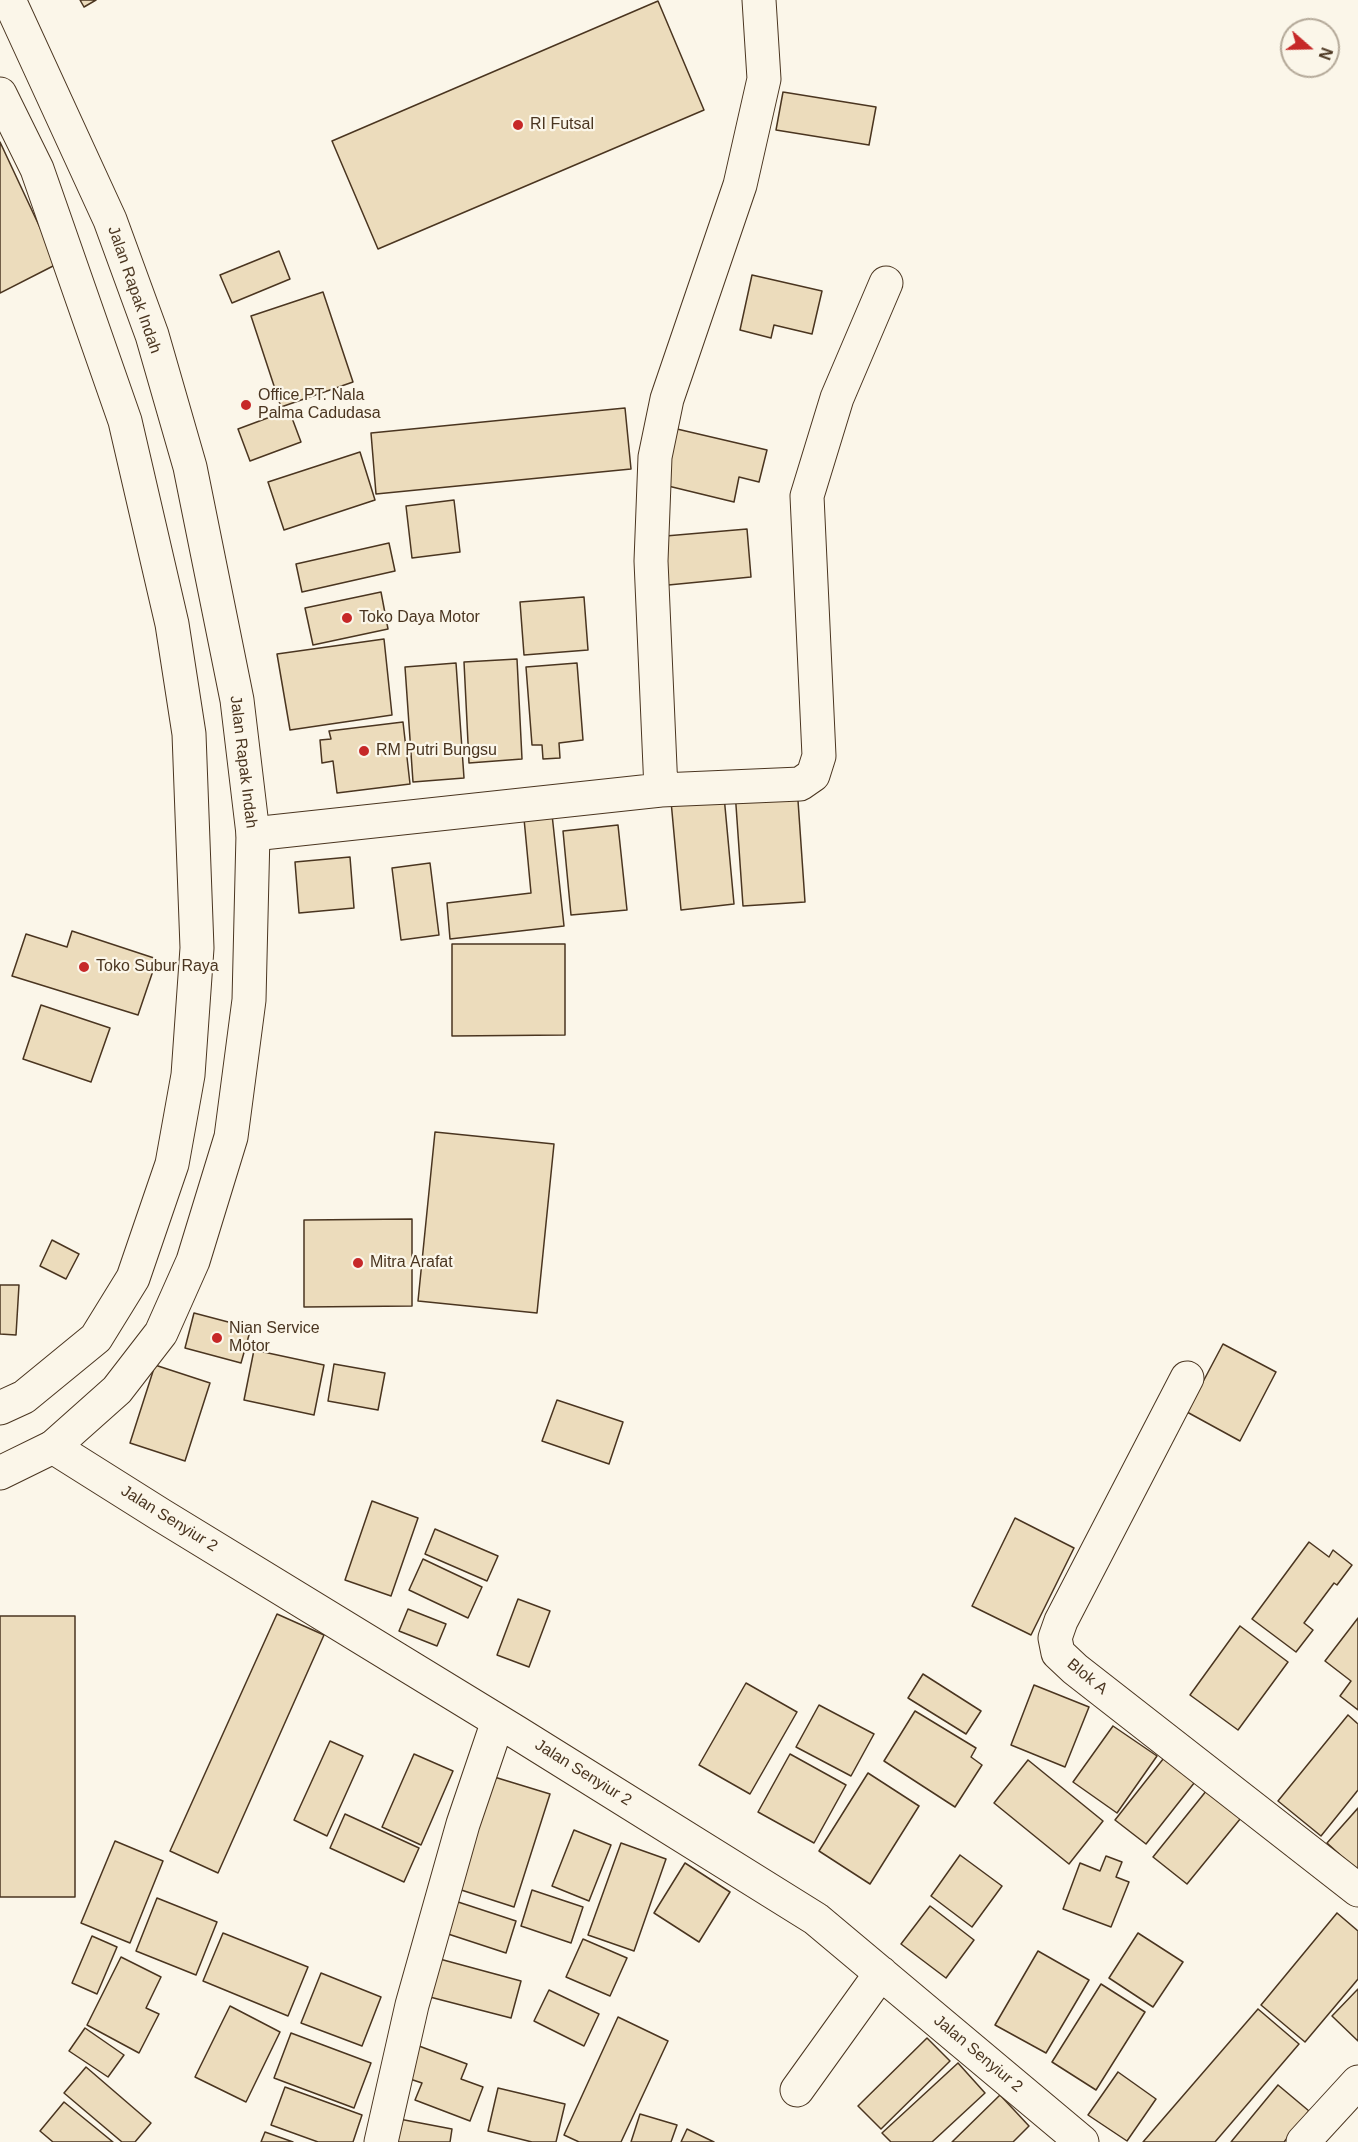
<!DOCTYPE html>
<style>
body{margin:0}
#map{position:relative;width:1358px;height:2142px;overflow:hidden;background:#fbf6e9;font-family:Arial,sans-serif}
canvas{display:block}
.north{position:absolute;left:1280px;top:18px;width:60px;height:60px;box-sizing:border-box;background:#fbf6e9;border:2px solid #b4a999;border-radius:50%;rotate:110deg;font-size:16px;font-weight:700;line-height:24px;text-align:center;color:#4a3520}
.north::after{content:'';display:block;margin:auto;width:21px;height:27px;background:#c62828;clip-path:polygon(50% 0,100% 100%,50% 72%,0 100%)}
</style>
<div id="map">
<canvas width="1358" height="2142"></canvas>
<div class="north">N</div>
</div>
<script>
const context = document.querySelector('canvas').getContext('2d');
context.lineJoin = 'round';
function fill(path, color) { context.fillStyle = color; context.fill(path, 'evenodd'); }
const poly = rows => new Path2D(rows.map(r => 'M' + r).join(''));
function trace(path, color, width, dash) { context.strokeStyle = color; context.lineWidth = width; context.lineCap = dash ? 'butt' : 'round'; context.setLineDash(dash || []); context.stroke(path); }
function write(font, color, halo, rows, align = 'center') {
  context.font = font + ' Arial,sans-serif'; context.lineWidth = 4.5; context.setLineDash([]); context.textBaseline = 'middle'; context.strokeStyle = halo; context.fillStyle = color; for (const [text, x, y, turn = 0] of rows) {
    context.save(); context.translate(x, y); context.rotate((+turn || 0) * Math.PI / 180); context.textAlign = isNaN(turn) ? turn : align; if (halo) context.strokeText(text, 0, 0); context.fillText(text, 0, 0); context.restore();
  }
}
const building = poly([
 [80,0,96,0,84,7,80,0],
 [658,1,704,110,378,249,332,141,658,1],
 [783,92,876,107,869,145,776,130,783,92],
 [0,142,57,264,0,293,0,142],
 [279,251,290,279,232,303,220,275,279,251],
 [752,275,822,291,812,334,774,325,771,338,740,330,752,275],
 [323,292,353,382,281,407,251,316,323,292],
 [625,408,631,469,376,494,371,433,625,408],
 [289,410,301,442,250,461,238,429,289,410],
 [677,429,767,450,759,482,739,477,734,502,664,485,677,429],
 [360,452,375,500,284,530,268,482,360,452],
 [454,500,460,552,412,558,406,506,454,500],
 [747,529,751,577,658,586,654,537,747,529],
 [389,543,395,571,302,592,296,564,389,543],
 [381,592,388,629,313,645,305,608,381,592],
 [584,597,588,650,524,655,520,602,584,597],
 [384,639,392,715,290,730,277,654,384,639],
 [517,659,522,759,469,763,464,662,517,659],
 [456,663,464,778,413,782,405,667,456,663],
 [577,663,583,740,559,743,560,758,543,759,542,745,532,745,526,667,577,663],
 [403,722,410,784,337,793,333,761,322,763,320,740,331,739,329,731,403,722],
 [797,786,805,902,743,906,735,791,797,786],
 [724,796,734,904,681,910,671,801,724,796],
 [551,805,564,926,450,939,447,903,531,893,523,808,551,805],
 [618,825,627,910,571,915,563,831,618,825],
 [350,857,354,908,299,913,295,862,350,857],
 [430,863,439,935,401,940,392,868,430,863],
 [72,931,157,959,138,1015,12,976,26,934,67,947,72,931],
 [452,944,565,944,565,1035,452,1036,452,944],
 [41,1005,110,1028,91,1082,23,1059,41,1005],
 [435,1132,554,1144,537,1313,418,1301,435,1132],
 [412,1219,412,1306,304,1307,304,1220,412,1219],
 [52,1240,79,1254,66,1279,40,1266,52,1240],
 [0,1285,19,1285,16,1335,0,1334,0,1285],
 [194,1313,251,1328,241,1363,185,1348,194,1313],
 [1223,1344,1276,1372,1240,1441,1187,1412,1223,1344],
 [254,1350,324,1365,314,1415,244,1400,254,1350],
 [334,1364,385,1373,378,1410,328,1401,334,1364],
 [155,1365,210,1383,185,1461,130,1443,155,1365],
 [557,1400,623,1422,609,1464,542,1441,557,1400],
 [372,1501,418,1518,391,1596,345,1580,372,1501],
 [1015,1518,1074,1548,1031,1635,972,1606,1015,1518],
 [435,1529,498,1556,487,1581,425,1554,435,1529],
 [1309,1542,1329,1557,1333,1550,1352,1565,1337,1585,1334,1583,1304,1623,1313,1630,1296,1652,1252,1619,1309,1542],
 [423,1559,482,1587,468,1618,409,1590,423,1559],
 [518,1599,550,1611,529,1667,497,1655,518,1599],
 [408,1609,446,1624,437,1646,399,1631,408,1609],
 [277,1614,324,1635,218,1873,170,1851,277,1614],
 [0,1616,75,1616,75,1897,0,1897,0,1616],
 [1358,1618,1358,1710,1340,1696,1351,1681,1325,1661,1358,1618],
 [1240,1626,1288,1662,1238,1730,1190,1695,1240,1626],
 [923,1674,981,1711,966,1734,908,1698,923,1674],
 [746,1683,797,1712,750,1794,699,1765,746,1683],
 [1034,1685,1089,1707,1065,1767,1011,1745,1034,1685],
 [819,1705,874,1734,851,1776,796,1747,819,1705],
 [915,1711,976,1748,971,1757,982,1765,955,1807,884,1761,915,1711],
 [1348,1715,1358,1724,1358,1790,1321,1836,1278,1801,1348,1715],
 [1113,1726,1157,1756,1117,1813,1073,1782,1113,1726],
 [330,1741,363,1756,327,1836,294,1820,330,1741],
 [1171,1749,1202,1773,1146,1844,1115,1820,1171,1749],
 [414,1754,453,1771,421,1845,382,1827,414,1754],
 [790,1754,846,1785,814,1843,758,1812,790,1754],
 [1028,1760,1103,1821,1069,1864,994,1803,1028,1760],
 [868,1773,919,1806,870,1884,819,1851,868,1773],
 [491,1776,550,1794,514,1907,455,1888,491,1776],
 [1211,1785,1245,1813,1187,1884,1153,1857,1211,1785],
 [1358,1808,1358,1871,1327,1843,1358,1808],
 [345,1814,419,1848,404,1882,330,1848,345,1814],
 [574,1830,611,1845,589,1901,552,1886,574,1830],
 [115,1841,163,1861,130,1943,81,1923,115,1841],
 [621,1843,666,1859,634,1951,588,1935,621,1843],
 [960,1855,1002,1886,972,1927,931,1896,960,1855],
 [1106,1856,1122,1862,1116,1877,1129,1882,1111,1927,1063,1909,1080,1863,1100,1871,1106,1856],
 [685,1863,730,1892,699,1942,654,1913,685,1863],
 [532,1890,583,1907,571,1943,521,1926,532,1890],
 [157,1898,217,1922,196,1975,136,1951,157,1898],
 [452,1900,516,1921,506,1953,442,1932,452,1900],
 [930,1906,974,1940,946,1978,901,1944,930,1906],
 [1337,1913,1358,1931,1358,1979,1305,2042,1261,2005,1337,1913],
 [223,1933,308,1967,288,2016,203,1981,223,1933],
 [1138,1933,1183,1962,1153,2007,1109,1978,1138,1933],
 [92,1936,117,1947,97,1994,72,1983,92,1936],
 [583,1939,627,1958,610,1996,566,1977,583,1939],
 [1038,1951,1089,1980,1046,2053,995,2025,1038,1951],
 [121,1957,161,1977,146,2008,159,2014,139,2053,87,2025,121,1957],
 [436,1958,521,1981,511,2018,426,1996,436,1958],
 [321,1973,381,1997,362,2046,301,2023,321,1973],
 [1101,1984,1145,2012,1096,2090,1052,2062,1101,1984],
 [1358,1989,1358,2041,1332,2016,1358,1989],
 [549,1990,599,2014,584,2046,534,2021,549,1990],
 [230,2006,280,2032,246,2102,195,2077,230,2006],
 [1258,2009,1299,2044,1215,2142,1143,2142,1258,2009],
 [618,2017,668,2041,621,2142,579,2142,564,2135,618,2017],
 [85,2028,124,2055,108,2077,69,2051,85,2028],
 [291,2033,371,2063,354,2108,274,2078,291,2033],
 [927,2038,950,2061,881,2129,858,2106,927,2038],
 [419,2046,467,2064,461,2079,483,2087,470,2121,415,2100,422,2083,407,2078,419,2046],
 [958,2063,985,2093,932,2142,891,2142,882,2133,958,2063],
 [86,2067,151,2123,135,2142,122,2142,64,2093,86,2067],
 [1118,2072,1156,2099,1127,2141,1088,2115,1118,2072],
 [1278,2085,1309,2111,1284,2142,1231,2142,1278,2085],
 [285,2087,362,2115,353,2142,318,2142,271,2125,285,2087],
 [498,2088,565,2104,556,2142,532,2142,488,2131,498,2088],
 [1000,2095,1029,2126,1013,2142,952,2142,1000,2095],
 [64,2102,113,2142,53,2142,40,2131,64,2102],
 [640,2114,677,2125,671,2142,631,2142,640,2114],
 [394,2118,452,2129,450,2142,389,2142,394,2118],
 [687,2129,714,2142,681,2142,687,2129],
 [265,2132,293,2142,261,2142,265,2132]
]);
fill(building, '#ecdcbc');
trace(building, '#4a3520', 1.5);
const minor = poly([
 [661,790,651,561,655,457,667,399,740,185,764,79,759,0],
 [253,834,661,790,800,784,813,775,819,756,807,496,837,398,886,283],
 [1187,1378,1061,1621,1055,1638,1058,1653,1075,1669,1358,1890],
 [53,1447,161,1515,516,1732,816,1919,1082,2142],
 [797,2090,881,1973],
 [381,2142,412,2005,463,1824,498,1721],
 [1303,2142,1358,2082]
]);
const major = poly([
 [0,94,37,169,125,421,172,624,189,734,197,948,188,1075,172,1164,133,1278,96,1338,24,1397,0,1408],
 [0,1473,53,1447,117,1390,161,1333,193,1261,231,1137,249,1000,253,834,237,700,190,467,152,335,110,220,9,0]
]);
trace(minor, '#4a3520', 35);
trace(major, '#4a3520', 35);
trace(minor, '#fbf6e9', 33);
trace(major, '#fbf6e9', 33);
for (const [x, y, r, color] of [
 [518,125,6,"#c62828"],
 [246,405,6,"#c62828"],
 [347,618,6,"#c62828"],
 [364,751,6,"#c62828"],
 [84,967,6,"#c62828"],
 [358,1263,6,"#c62828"],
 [217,1338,6,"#c62828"]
]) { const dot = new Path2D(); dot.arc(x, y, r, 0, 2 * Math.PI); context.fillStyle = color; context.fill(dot); trace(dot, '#fbf6e9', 2); }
write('16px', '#4a3520', '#fbf6e9', [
 ["RI Futsal",530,125],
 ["Office PT. Nala",258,396],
 ["Palma Cadudasa",258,414],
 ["Toko Daya Motor",359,618],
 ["RM Putri Bungsu",376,751],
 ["Toko Subur Raya",96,967],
 ["Mitra Arafat",370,1263],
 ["Nian Service",229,1329],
 ["Motor",229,1347]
], 'left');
write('16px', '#4a3520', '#fbf6e9', [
 ["Jalan Rapak Indah",134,290,71],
 ["Jalan Rapak Indah",243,762,83],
 ["Jalan Senyiur 2",169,1519,32],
 ["Blok A",1087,1677,39],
 ["Jalan Senyiur 2",583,1773,32],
 ["Jalan Senyiur 2",978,2054,40]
]);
</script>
